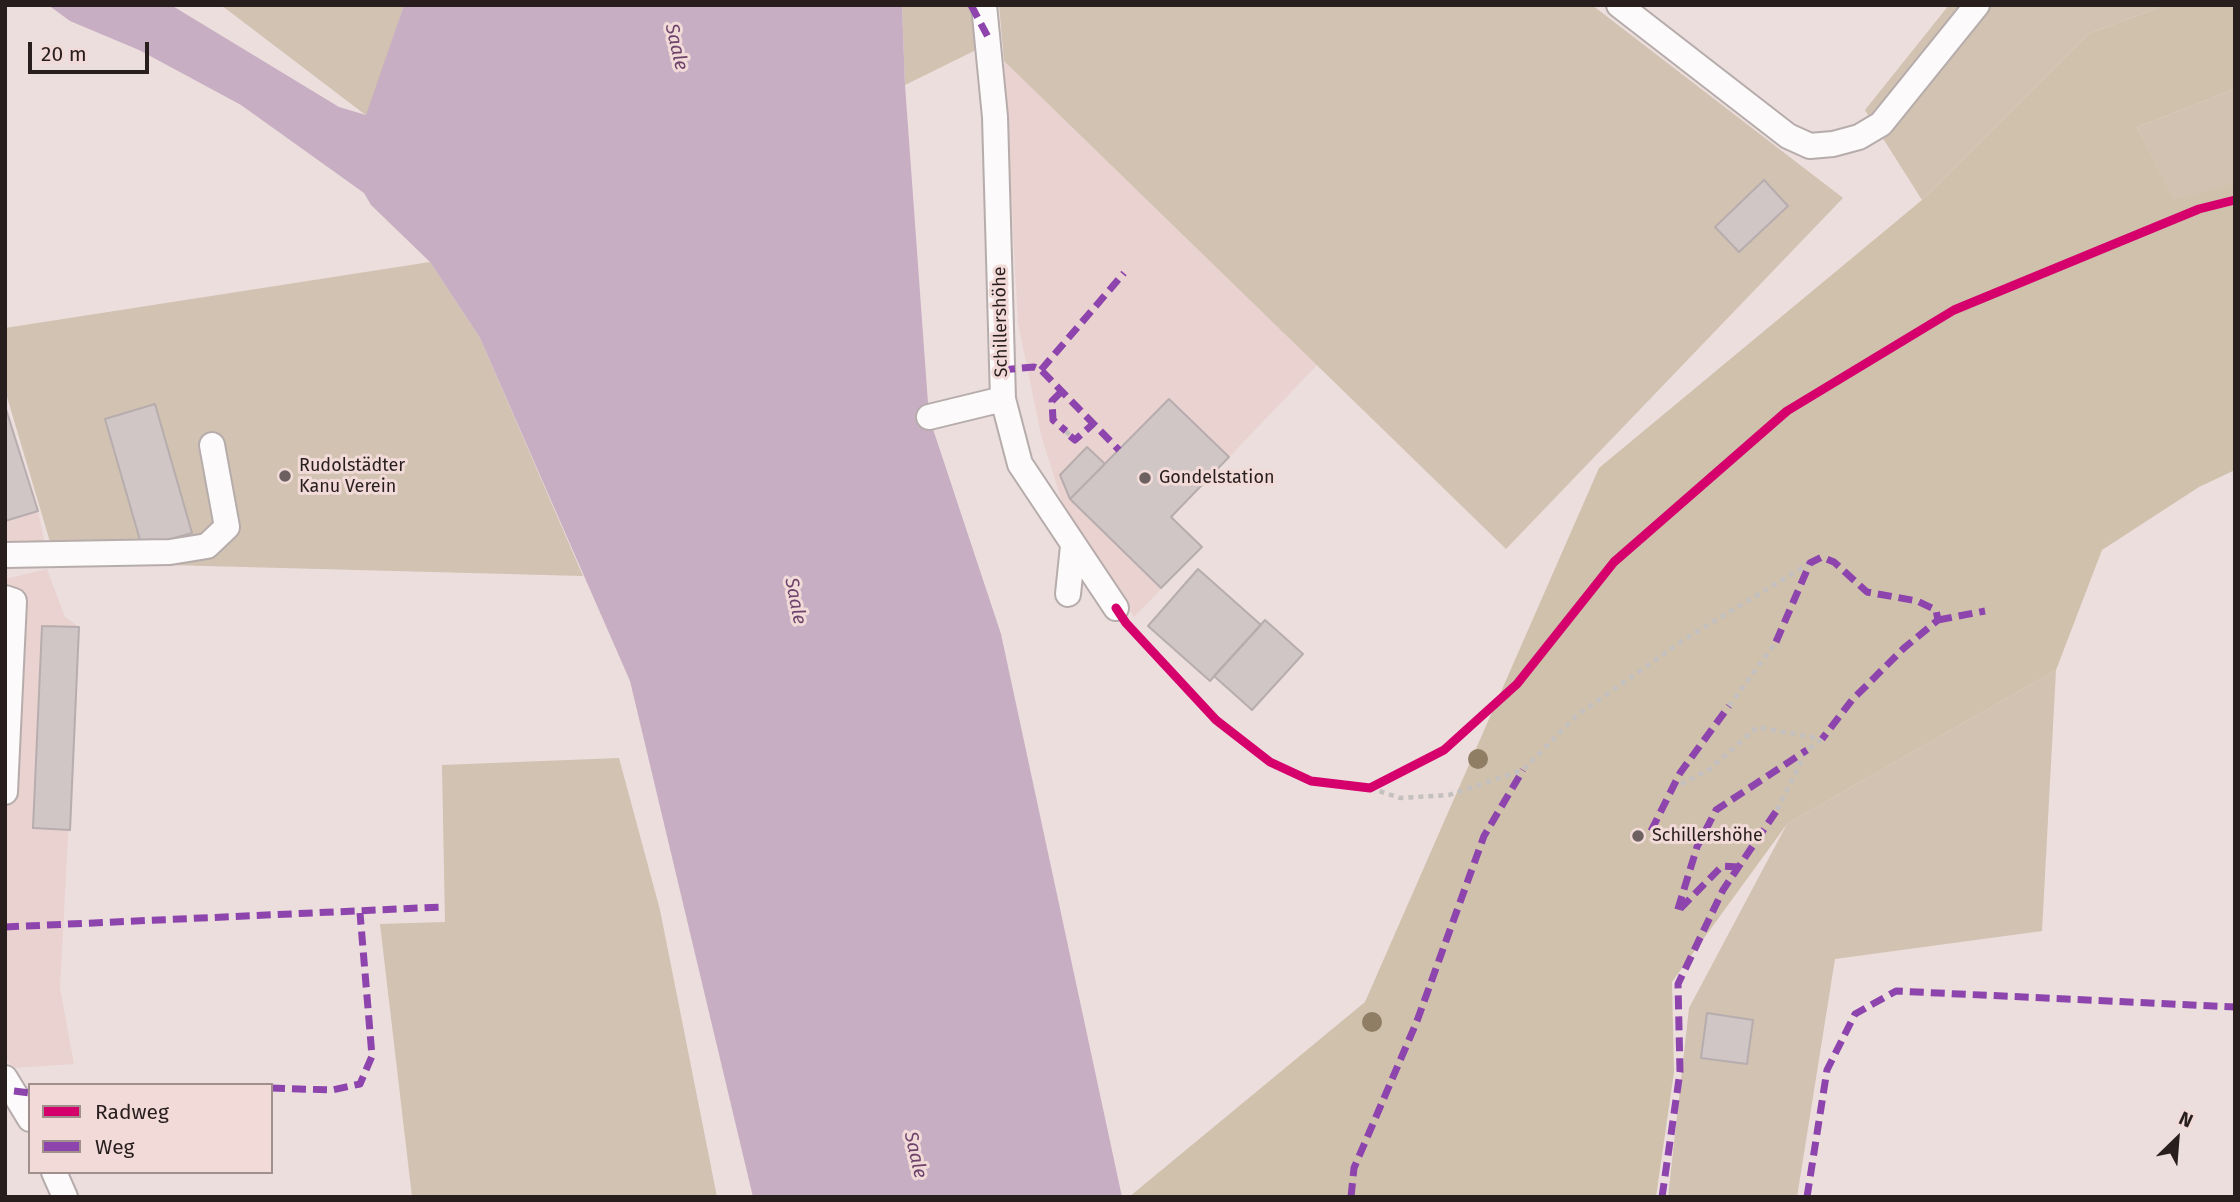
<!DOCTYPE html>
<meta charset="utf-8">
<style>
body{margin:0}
#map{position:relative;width:2240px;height:1202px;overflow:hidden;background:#ebdedd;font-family:"Fira Sans",sans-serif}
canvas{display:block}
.frame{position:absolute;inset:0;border:7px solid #271e1d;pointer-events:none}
.legend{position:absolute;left:28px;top:1083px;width:245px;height:91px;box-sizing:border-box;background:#f1dad7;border:2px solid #a08f8d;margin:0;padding:9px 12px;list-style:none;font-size:21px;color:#271e1d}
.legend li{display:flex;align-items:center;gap:14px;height:35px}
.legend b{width:35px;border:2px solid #a08f8d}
.north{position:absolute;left:2142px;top:1104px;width:70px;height:70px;-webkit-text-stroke:5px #f1dad7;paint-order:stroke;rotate:25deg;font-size:19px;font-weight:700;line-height:28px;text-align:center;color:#271e1d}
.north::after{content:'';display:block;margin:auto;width:24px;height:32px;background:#271e1d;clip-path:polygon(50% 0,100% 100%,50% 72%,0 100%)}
.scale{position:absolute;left:28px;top:42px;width:121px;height:32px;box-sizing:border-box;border:4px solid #271e1d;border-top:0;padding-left:9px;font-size:21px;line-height:24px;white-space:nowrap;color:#271e1d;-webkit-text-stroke:5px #f1dad7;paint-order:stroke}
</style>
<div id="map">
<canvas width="2240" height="1202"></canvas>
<div class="frame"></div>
<ul class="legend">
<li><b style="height:9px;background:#d6006c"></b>Radweg</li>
<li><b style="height:9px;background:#8e44ad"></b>Weg</li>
</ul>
<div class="north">N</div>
<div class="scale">20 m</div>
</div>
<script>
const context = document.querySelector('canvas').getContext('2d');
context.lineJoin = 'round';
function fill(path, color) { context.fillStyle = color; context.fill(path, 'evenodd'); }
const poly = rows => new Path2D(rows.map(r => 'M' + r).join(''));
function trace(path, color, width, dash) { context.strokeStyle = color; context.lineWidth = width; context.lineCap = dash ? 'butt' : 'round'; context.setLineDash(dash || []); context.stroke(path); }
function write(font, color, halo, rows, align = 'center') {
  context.font = font + ' "Fira Sans",sans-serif'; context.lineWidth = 6; context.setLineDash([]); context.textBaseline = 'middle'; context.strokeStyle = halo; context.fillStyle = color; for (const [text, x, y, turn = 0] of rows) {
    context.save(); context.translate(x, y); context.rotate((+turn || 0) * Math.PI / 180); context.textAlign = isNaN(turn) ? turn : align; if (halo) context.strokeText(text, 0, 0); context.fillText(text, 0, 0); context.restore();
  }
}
fill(poly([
 [1004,61,1317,365,1172,517,1202,547,1134,617,1062,502,1041,435,1018,323],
 [5,406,38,511,45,544,5,542],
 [47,569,65,617,79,627,60,988,74,1064,13,1068,5,1058,5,579]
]), '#e9d2cf');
fill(poly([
 [221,5,404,5,367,116],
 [902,5,973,5,978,49,905,85],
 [999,5,1592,5,1843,198,1506,549,1004,61],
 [1949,5,2166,5,2088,34,1922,200,1865,110],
 [2235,89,2235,182,2174,201,2137,127],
 [430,262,480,338,583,576,56,562,5,390,5,328],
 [2056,670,2042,931,1835,959,1797,1197,1668,1197,1689,1008,1787,824],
 [619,758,660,910,717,1197,412,1197,380,924,445,922,442,765]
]), '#d1c2b1');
fill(poly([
 [2166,5,2235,5,2235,89,2137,127,2174,200,2235,182,2235,470,2199,487,2102,550,2056,670,1787,824,1672,982,1674,1072,1656,1197,1129,1197,1365,1002,1599,468,1922,200,2088,34]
]), '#d0c1ad');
fill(poly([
 [48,5,171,5,339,107,366,115,404,5,902,5,905,85,929,417,1001,634,1122,1197,753,1197,630,681,480,338,430,262,371,205,364,193,241,105,139,50,70,21]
]), '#c8aec2');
const building = poly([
 [1764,180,1788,206,1739,252,1715,227,1764,180],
 [1169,399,1229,457,1171,517,1202,547,1161,588,1070,499,1169,399],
 [155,404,192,533,142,547,105,419,155,404],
 [5,406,38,511,5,521,5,406],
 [1087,447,1105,464,1070,499,1060,475,1087,447],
 [1198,569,1261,625,1210,681,1148,626,1198,569],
 [1265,620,1303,654,1252,710,1214,676,1265,620],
 [42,626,79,627,70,830,33,828,42,626],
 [1707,1013,1753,1020,1747,1064,1701,1058,1707,1013]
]);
fill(building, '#d0c6c6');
trace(building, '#b7adae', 2);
const lane = poly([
 [984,5,995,117,1003,399,1020,464,1116,608],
 [1619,5,1788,136,1810,146,1833,144,1859,137,1881,124,1977,5],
 [929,417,1003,399],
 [5,555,170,552,207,546,227,527,212,445],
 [1068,594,1073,546],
 [5,598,14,601,5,792],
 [5,1078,30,1119],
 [54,1172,65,1197]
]);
trace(lane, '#b6acab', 28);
trace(poly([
 [1066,431,1070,436],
 [1729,706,1776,642],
 [1370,788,1400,798,1449,795,1523,770,1576,716,1685,639,1810,563],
 [1672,789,1710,769,1757,727,1822,739],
 [1777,810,1807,750,1821,740]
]), '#c4c0bf', 4.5, [5, 5]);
trace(lane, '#fcfafa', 24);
trace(poly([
 [971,5,988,37],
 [1001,370,1034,367,1041,370,1119,450],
 [1041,370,1124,273],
 [1061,392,1052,401,1053,420,1066,431],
 [1070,436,1075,440,1093,424],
 [1938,620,1985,611],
 [1776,642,1810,563,1822,557,1834,562,1867,592,1917,601,1936,610,1938,620,1904,648,1852,700,1822,739],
 [1651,831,1680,773,1729,706],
 [1739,867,1722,866,1677,912,1697,847,1716,810,1807,750],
 [5,927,442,907],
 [271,1088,332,1090,360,1084,372,1056,360,913],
 [14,1091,30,1093],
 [1351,1197,1354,1168,1417,1021,1484,836,1523,770],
 [1662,1197,1680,1072,1678,984,1723,890,1777,810],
 [1807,1197,1827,1070,1855,1014,1896,991,2235,1007]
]), '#8e44ad', 7, [14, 7]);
trace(poly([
 [1116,608,1126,623,1216,720,1270,762,1311,781,1370,788,1444,750,1517,684,1614,562,1787,411,1954,310,2199,209,2235,200]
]), '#d6006c', 9);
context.fillStyle = '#8f7e63';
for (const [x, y] of [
 [1478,759],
 [1372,1022]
]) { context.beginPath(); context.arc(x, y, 10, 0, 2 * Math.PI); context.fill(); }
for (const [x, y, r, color] of [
 [285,476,7,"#6c6160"],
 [1145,478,7,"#6c6160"],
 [1638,836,7,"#6c6160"]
]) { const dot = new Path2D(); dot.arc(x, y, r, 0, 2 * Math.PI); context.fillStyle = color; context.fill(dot); trace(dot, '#f1dad7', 2.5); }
write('18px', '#271e1d', '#f1dad7', [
 ["Schillershöhe",1001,322,-91]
]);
write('18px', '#271e1d', '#f1dad7', [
 ["Rudolstädter",299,466],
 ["Kanu Verein",299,487],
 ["Gondelstation",1159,478],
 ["Schillershöhe",1652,836]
], 'left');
write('italic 19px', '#6e436b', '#f1dad7', [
 ["Saale",676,47,77],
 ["Saale",795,601,79],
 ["Saale",915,1155,77]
]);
</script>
